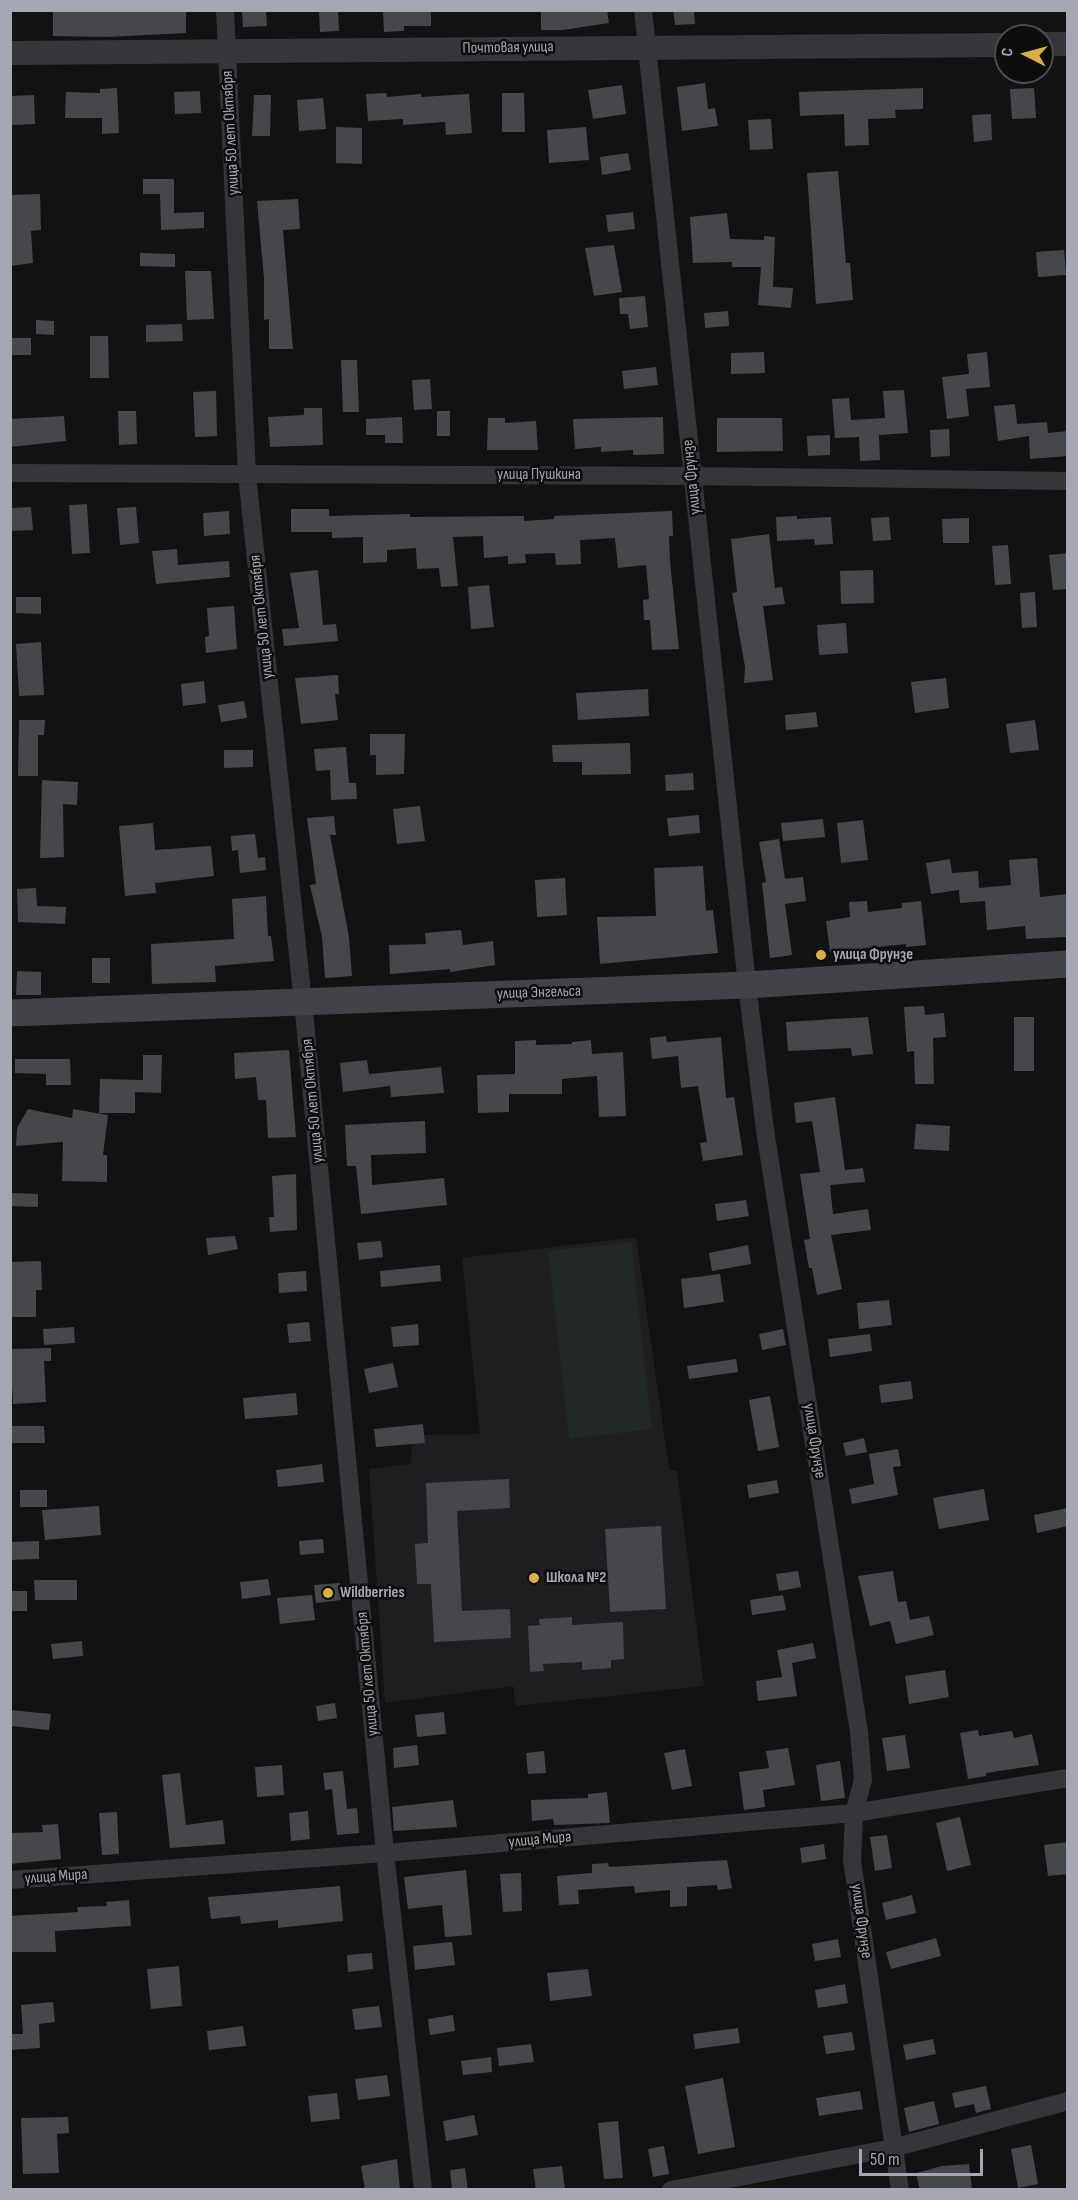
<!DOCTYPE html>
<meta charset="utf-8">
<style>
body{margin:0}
#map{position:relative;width:1078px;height:2200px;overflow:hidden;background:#121213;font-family:"Sofia Sans Condensed",sans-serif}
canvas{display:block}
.frame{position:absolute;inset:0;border:12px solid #a5a8b2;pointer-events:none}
.north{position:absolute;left:994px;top:24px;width:60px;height:60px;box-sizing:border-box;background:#0d0d0e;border:2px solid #4a4b50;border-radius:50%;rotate:276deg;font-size:16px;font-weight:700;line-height:24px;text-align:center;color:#a5a8b2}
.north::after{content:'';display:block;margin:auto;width:21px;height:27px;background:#dab043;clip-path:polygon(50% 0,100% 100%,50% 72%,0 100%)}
.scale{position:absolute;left:859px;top:2149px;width:124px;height:27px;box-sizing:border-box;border:3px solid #a5a8b2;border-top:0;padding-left:8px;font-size:18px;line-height:21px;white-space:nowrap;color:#a5a8b2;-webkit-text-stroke:4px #0d0d0e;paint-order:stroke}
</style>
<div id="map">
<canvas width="1078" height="2200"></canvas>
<div class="frame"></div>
<div class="north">С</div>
<div class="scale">50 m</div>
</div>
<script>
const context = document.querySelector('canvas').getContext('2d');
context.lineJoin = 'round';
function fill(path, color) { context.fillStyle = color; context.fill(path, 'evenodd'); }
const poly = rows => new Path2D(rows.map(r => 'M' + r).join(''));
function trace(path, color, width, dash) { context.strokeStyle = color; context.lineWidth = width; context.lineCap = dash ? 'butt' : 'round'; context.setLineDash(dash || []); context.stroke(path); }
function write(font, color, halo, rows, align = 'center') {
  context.font = font + ' "Sofia Sans Condensed",sans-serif'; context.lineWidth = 5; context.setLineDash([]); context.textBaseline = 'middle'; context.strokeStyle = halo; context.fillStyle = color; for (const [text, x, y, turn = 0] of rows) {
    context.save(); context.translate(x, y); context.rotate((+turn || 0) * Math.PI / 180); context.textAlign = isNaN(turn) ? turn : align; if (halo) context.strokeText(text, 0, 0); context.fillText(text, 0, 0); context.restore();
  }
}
fill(poly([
 [636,1237,669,1469,677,1471,704,1686,516,1706,513,1686,385,1703,369,1469,411,1464,412,1435,480,1434,462,1258]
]), '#1e1e20');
fill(poly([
 [631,1242,652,1429,569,1439,548,1251]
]), '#212722');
fill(poly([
 [53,10,186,10,186,33,107,37,53,36],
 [242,10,266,10,267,26,243,27],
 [319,10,338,10,339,31,320,32],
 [383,10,431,10,431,26,404,26,404,31,384,32],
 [541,10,607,10,609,23,563,30,541,30],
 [673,10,694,10,695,24,675,25],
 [705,83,708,109,715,108,718,126,682,131,677,87],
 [622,85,626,114,593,119,588,90],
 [117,88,119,133,102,134,102,118,65,118,66,92,100,93,100,89],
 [923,88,923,109,895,110,896,118,868,119,869,145,845,146,844,114,800,116,799,92],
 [1034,88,1036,118,1012,119,1010,89],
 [200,91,201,113,175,114,174,92],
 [386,93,387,97,421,94,421,97,469,94,472,133,446,135,445,122,403,125,403,119,368,121,366,94],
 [502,93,524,93,525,132,502,132],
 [34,95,35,124,10,125,10,96],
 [254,95,271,95,270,136,252,136],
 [323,98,326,129,299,131,297,100],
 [991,114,992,140,974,142,972,115],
 [771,119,773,149,750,150,748,120],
 [336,127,362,128,362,164,336,163],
 [586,127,589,160,549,163,547,130],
 [628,153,631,170,602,175,600,157],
 [838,171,846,263,850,263,853,300,816,304,807,173],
 [143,179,174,179,174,213,204,212,204,228,161,230,160,194,143,194],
 [40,194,41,230,31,231,33,263,10,266,10,195],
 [298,199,300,229,283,230,293,349,269,349,269,319,264,320,264,278,257,201],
 [633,212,635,229,608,232,606,215],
 [727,213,730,239,764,240,764,236,775,237,773,287,793,288,791,308,758,305,761,267,732,267,732,262,693,263,690,217],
 [614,245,622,292,594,296,585,248],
 [1064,250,1066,275,1038,277,1036,252],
 [140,253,175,254,175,267,140,266],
 [185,271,211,271,214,319,187,320],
 [645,296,648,327,630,329,628,314,620,314,619,298],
 [728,311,729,326,705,328,704,313],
 [36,320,54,321,54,335,36,334],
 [182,324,183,341,146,342,146,325],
 [90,336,108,336,109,378,90,378],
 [10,338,31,338,31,355,10,355],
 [764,352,765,373,731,374,731,353],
 [987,352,990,387,966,389,969,416,947,419,942,377,969,374,967,354],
 [341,360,357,360,359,412,343,412],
 [656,367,658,385,624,389,622,371],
 [430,379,432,409,414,410,412,380],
 [904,390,908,433,879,435,880,460,860,461,859,437,835,438,832,399,849,398,851,420,885,418,883,391],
 [216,391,217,436,195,437,193,392],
 [1015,404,1017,424,1047,422,1048,433,1068,431,1068,456,1030,459,1029,436,998,441,994,406],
 [304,408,322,408,323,445,270,447,268,417,304,415],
 [118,411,136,411,137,444,119,445],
 [437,411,450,411,450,436,437,436],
 [64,416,66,441,10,447,10,419],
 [402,417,403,443,385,443,385,435,366,435,366,419],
 [663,417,664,454,633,455,633,450,601,452,601,447,575,449,573,419],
 [488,418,505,418,505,423,536,421,538,450,487,450],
 [717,418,782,418,783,451,717,452],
 [949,429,950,456,931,457,930,430],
 [830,435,830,455,808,456,807,436],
 [87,504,90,553,72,554,69,505],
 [31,507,33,530,10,531,10,508],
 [136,507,139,543,120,545,117,508],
 [291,509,329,509,329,516,410,514,410,517,524,516,524,521,554,519,554,516,672,511,673,536,669,536,670,561,679,649,652,650,650,620,644,620,643,600,649,599,646,565,618,568,615,538,580,540,581,564,556,565,555,553,525,554,526,563,508,564,508,556,484,558,483,536,453,537,458,586,441,587,439,568,417,569,416,548,387,550,387,562,363,563,363,537,332,538,332,532,291,532],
 [229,511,230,534,204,536,203,513],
 [797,516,797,519,831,517,833,544,815,545,814,539,777,541,776,517],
 [889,517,891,540,873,541,871,518],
 [969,518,969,543,943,543,942,519],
 [769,534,775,588,782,587,785,604,763,606,773,680,744,683,745,667,732,593,737,592,731,539],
 [1008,545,1011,584,995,585,992,546],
 [177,549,178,565,229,561,230,577,156,584,152,551],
 [1068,553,1068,589,1053,590,1049,555],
 [318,570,323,625,336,624,338,641,284,646,282,629,299,628,290,573],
 [873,570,874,603,841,604,840,571],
 [489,585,494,627,471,629,468,587],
 [1035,592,1037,627,1022,628,1020,593],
 [16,597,41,597,41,614,16,613],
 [234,606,237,649,206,653,205,637,209,636,207,608],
 [846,623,848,653,819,655,817,625],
 [41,642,44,695,19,696,16,644],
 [338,675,339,694,335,694,338,720,301,724,295,678],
 [946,678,949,708,915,713,911,682],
 [204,681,206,703,183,706,181,684],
 [648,689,649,716,578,720,576,693],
 [244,701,247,718,221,722,218,705],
 [816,712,818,727,786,730,785,715],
 [19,720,45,720,44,735,38,735,38,776,18,776],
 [1035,720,1039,750,1010,753,1006,724],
 [370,734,405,734,404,774,376,775,376,755,370,755],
 [630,743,631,774,582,775,582,762,553,762,552,745],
 [346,747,349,783,356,783,357,799,331,800,330,770,316,771,314,749],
 [224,750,253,750,253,767,224,768],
 [693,773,694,790,666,791,665,775],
 [42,780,78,782,77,805,63,804,64,857,40,858],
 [420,806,425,841,397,844,393,809],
 [699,815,700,833,669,836,667,818],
 [334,816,336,835,330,835,349,937,352,976,325,978,322,937,310,885,316,884,307,818],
 [823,819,825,837,783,841,781,823],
 [863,820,868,860,841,863,837,823],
 [153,823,155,850,211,846,214,876,155,883,156,893,125,896,119,826],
 [255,834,258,858,265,857,266,870,240,873,238,850,232,851,231,836],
 [779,839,785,879,803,877,806,901,785,904,792,955,770,958,762,883,766,882,759,842],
 [1037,858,1040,897,1068,894,1068,937,1026,939,1025,926,987,930,985,901,960,903,959,890,931,894,926,863,950,859,952,873,978,871,979,888,1011,885,1009,860],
 [703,866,706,911,713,910,718,953,600,964,597,917,656,916,654,868],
 [565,878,567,915,537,917,535,880],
 [36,888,37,906,66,907,65,924,18,922,17,889],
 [266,896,268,936,271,936,274,961,215,966,216,982,152,984,151,944,234,939,232,899],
 [867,901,868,912,902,908,902,903,921,901,926,945,906,947,906,944,830,952,826,921,850,917,849,902],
 [461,930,463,945,493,941,495,965,450,972,450,969,390,974,389,945,426,944,425,933],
 [92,958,110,958,110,983,92,983],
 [17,971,41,972,41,995,16,995],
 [924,1006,925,1015,944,1013,946,1037,933,1038,934,1084,915,1084,914,1051,907,1052,904,1007],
 [868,1017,873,1054,852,1056,851,1048,788,1051,786,1022],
 [1014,1017,1034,1017,1034,1071,1014,1071],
 [666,1036,667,1042,721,1037,726,1098,734,1097,743,1155,703,1161,700,1143,707,1142,698,1086,681,1088,678,1056,652,1059,650,1038],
 [536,1040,536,1045,572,1044,572,1042,591,1040,592,1054,623,1052,626,1116,599,1117,597,1076,562,1079,562,1094,509,1094,509,1112,478,1113,477,1075,515,1074,515,1041],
 [289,1050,296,1137,268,1138,266,1100,258,1100,256,1077,235,1079,234,1053],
 [143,1055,162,1055,161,1093,135,1092,135,1113,99,1113,100,1079,143,1080],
 [15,1059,70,1059,71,1085,46,1085,46,1074,15,1073],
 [367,1060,369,1074,441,1067,444,1093,391,1097,390,1086,343,1092,340,1063],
 [835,1097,845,1170,863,1168,865,1182,830,1185,833,1214,868,1209,871,1230,831,1235,842,1289,817,1295,812,1268,809,1268,804,1240,810,1239,800,1174,820,1172,812,1121,796,1123,794,1103],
 [28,1109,72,1118,73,1109,108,1115,103,1155,107,1155,107,1182,62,1181,63,1142,16,1146,17,1128],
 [425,1121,426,1153,371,1155,372,1185,444,1178,447,1205,361,1214,356,1166,347,1166,345,1125],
 [916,1124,950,1126,949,1151,914,1149],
 [296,1174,297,1230,270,1232,269,1217,274,1217,272,1176],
 [12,1193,38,1194,38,1207,11,1206],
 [746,1200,749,1216,717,1221,715,1204],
 [235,1236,238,1249,208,1255,206,1238],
 [381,1241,383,1257,359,1260,357,1243],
 [748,1245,751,1264,712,1271,709,1253],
 [41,1261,42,1290,36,1290,36,1317,10,1317,10,1262],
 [440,1265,441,1281,381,1287,380,1271],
 [306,1271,307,1291,279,1293,278,1273],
 [720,1274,724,1302,684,1308,681,1279],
 [889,1300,892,1325,859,1329,857,1303],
 [309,1322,311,1341,289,1343,287,1324],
 [418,1324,419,1345,393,1347,391,1327],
 [74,1327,75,1343,44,1345,43,1329],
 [783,1329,786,1345,762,1350,759,1334],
 [870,1334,872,1351,830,1357,828,1339],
 [51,1348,51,1361,44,1361,46,1402,13,1404,10,1349],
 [736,1359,738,1372,689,1379,687,1366],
 [393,1363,398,1387,369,1393,364,1369],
 [911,1381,913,1399,881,1403,879,1385],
 [296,1393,298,1415,245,1419,243,1398],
 [770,1396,779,1447,758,1451,749,1400],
 [423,1424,425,1443,376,1447,374,1429],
 [10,1426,44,1426,45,1443,10,1443],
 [864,1438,867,1452,846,1456,843,1443],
 [898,1449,901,1466,893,1467,898,1495,852,1504,849,1489,874,1484,869,1454],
 [322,1464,324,1482,278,1487,276,1470],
 [509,1479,510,1508,457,1511,462,1611,510,1609,511,1638,434,1642,431,1584,417,1584,415,1544,428,1543,426,1483],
 [777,1480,779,1493,749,1498,747,1485],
 [984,1489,989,1520,939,1529,933,1498],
 [20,1490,47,1490,47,1507,20,1507],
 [99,1506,101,1535,45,1540,42,1510],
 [1068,1508,1068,1526,1037,1533,1034,1515],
 [661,1526,666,1609,610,1612,605,1529],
 [323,1539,324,1553,300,1555,299,1541],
 [39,1541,39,1559,10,1560,10,1542],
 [798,1571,801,1587,779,1591,776,1574],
 [893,1571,898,1602,906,1601,910,1620,929,1616,934,1635,896,1644,890,1621,870,1626,858,1576],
 [268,1579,271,1595,242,1599,240,1582],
 [34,1580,77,1580,77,1600,35,1600],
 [340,1583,341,1600,316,1603,314,1585],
 [10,1591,27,1591,27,1611,10,1611],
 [312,1595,315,1620,280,1624,277,1598],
 [783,1595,786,1610,752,1615,750,1600],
 [572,1617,572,1625,623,1622,624,1659,611,1660,611,1668,582,1670,582,1662,543,1664,544,1671,530,1672,528,1626,540,1625,539,1619],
 [82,1641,83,1656,53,1659,51,1644],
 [813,1643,816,1658,792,1663,797,1696,758,1701,756,1681,782,1677,777,1650],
 [945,1670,949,1697,909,1704,905,1676],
 [335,1703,337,1718,318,1721,316,1706],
 [10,1710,51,1714,49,1730,10,1726],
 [444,1712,446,1734,417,1737,415,1715],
 [978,1730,979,1736,1012,1731,1014,1738,1032,1734,1039,1765,986,1773,986,1776,968,1779,960,1733],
 [905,1735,910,1768,887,1771,882,1738],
 [417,1745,419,1765,394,1768,393,1748],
 [788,1748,795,1785,763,1790,765,1807,744,1810,739,1772,769,1768,766,1751],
 [685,1749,692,1786,672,1790,664,1753],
 [544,1751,546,1773,528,1774,526,1753],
 [840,1761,845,1798,821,1801,816,1765],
 [282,1765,284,1795,257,1797,255,1767],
 [343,1771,347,1809,357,1808,359,1833,337,1835,332,1789,325,1790,323,1773],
 [180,1773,186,1825,223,1820,225,1844,170,1848,162,1775],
 [607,1792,610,1823,554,1825,553,1819,532,1821,531,1800,588,1798,588,1794],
 [453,1800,457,1827,394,1831,392,1807],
 [308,1811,310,1839,291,1841,289,1813],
 [117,1812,119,1854,102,1855,99,1813],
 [960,1817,971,1865,947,1871,936,1823],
 [58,1824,61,1859,10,1864,10,1833,43,1832,42,1825],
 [887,1835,892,1868,875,1871,870,1837],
 [1068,1842,1068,1874,1048,1876,1044,1845],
 [824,1844,826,1859,802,1863,800,1848],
 [727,1860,732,1888,718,1890,717,1885,687,1887,687,1906,670,1907,670,1890,635,1893,634,1886,578,1890,579,1904,559,1905,557,1876,592,1873,592,1864,608,1863,609,1867],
 [466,1870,472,1935,445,1937,442,1905,408,1909,404,1877],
 [521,1873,522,1911,503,1912,500,1874],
 [340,1886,343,1921,278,1928,278,1920,241,1924,240,1916,211,1919,208,1897],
 [912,1895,916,1913,886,1920,882,1903],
 [129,1900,131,1926,55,1931,56,1952,10,1952,10,1916,78,1912,77,1907,107,1906,106,1902],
 [936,1938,941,1956,891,1969,886,1952],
 [838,1939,841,1957,815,1961,812,1944],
 [452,1942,455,1965,415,1970,413,1946],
 [372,1953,373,1969,348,1972,347,1955],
 [179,1966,182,2006,151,2009,147,1969],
 [588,1969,592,1996,550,2001,547,1973],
 [845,1984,848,2003,818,2008,815,1990],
 [53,2002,55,2022,39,2024,40,2048,10,2050,10,2034,23,2034,21,2005],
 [379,2006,382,2027,355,2030,352,2009],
 [453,2015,455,2031,430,2035,428,2019],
 [243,2026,246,2046,209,2050,207,2031],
 [738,2028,740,2043,695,2049,693,2034],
 [852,2032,855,2050,826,2054,823,2036],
 [933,2039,936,2054,906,2060,903,2045],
 [531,2044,534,2062,499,2066,497,2048],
 [491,2057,492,2072,463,2075,461,2061],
 [387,2075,390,2096,358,2100,355,2079],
 [723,2078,735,2147,698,2154,685,2086],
 [986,2086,991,2109,976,2113,974,2104,955,2108,952,2093],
 [860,2091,863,2109,819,2116,816,2098],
 [337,2093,340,2119,311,2122,308,2096],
 [934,2101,939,2124,909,2132,904,2108],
 [474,2115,478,2135,446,2141,443,2121],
 [68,2117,69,2133,57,2134,59,2173,23,2174,21,2118],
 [618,2121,623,2178,604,2179,598,2123],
 [1031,2145,1038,2184,1018,2188,1011,2149],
 [664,2146,669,2174,653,2177,648,2149],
 [397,2159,400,2190,365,2190,361,2166],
 [969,2164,972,2190,920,2190,916,2173,942,2166],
 [562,2166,565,2190,536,2190,533,2169],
 [465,2168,468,2190,452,2190,450,2170]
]), '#46474b');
trace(poly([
 [225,10,247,475,303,1002,385,1853,423,2190],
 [643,10,747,985,765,1130,859,1732,863,1780,854,1813,852,1860,900,2190],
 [10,473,692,476,1068,481],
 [10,1880,385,1853,854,1813,1068,1778],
 [671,2190,893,2148,1068,2101]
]), '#36363a', 18);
trace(poly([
 [1042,44,1068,44],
 [10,53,1006,45]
]), '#36363a', 24);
trace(poly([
 [10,1013,747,985,1068,964]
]), '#424348', 27);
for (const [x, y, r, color] of [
 [821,955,6,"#dab043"],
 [534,1578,6,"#dab043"],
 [328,1593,6,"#dab043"]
]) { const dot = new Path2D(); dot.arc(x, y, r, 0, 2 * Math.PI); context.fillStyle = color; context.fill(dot); trace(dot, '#0d0d0e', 2); }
write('16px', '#a5a8b2', '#0d0d0e', [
 ["Почтовая улица",508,48,-1],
 ["улица 50 лет Октября",231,133,-93],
 ["улица Пушкина",539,475],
 ["улица Фрунзе",692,477,-96],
 ["улица 50 лет Октября",262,617,-96],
 ["улица Энгельса",539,993,-2],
 ["улица 50 лет Октября",313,1101,-95],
 ["улица Фрунзе",814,1441,81],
 ["улица 50 лет Октября",368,1674,-95],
 ["улица Мира",540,1840,-5],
 ["улица Мира",56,1877,-4],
 ["улица Фрунзе",861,1921,82]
]);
write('bold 16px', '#a5a8b2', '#0d0d0e', [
 ["улица Фрунзе",833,955],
 ["Школа №2",546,1578],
 ["Wildberries",340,1593]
], 'left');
</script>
